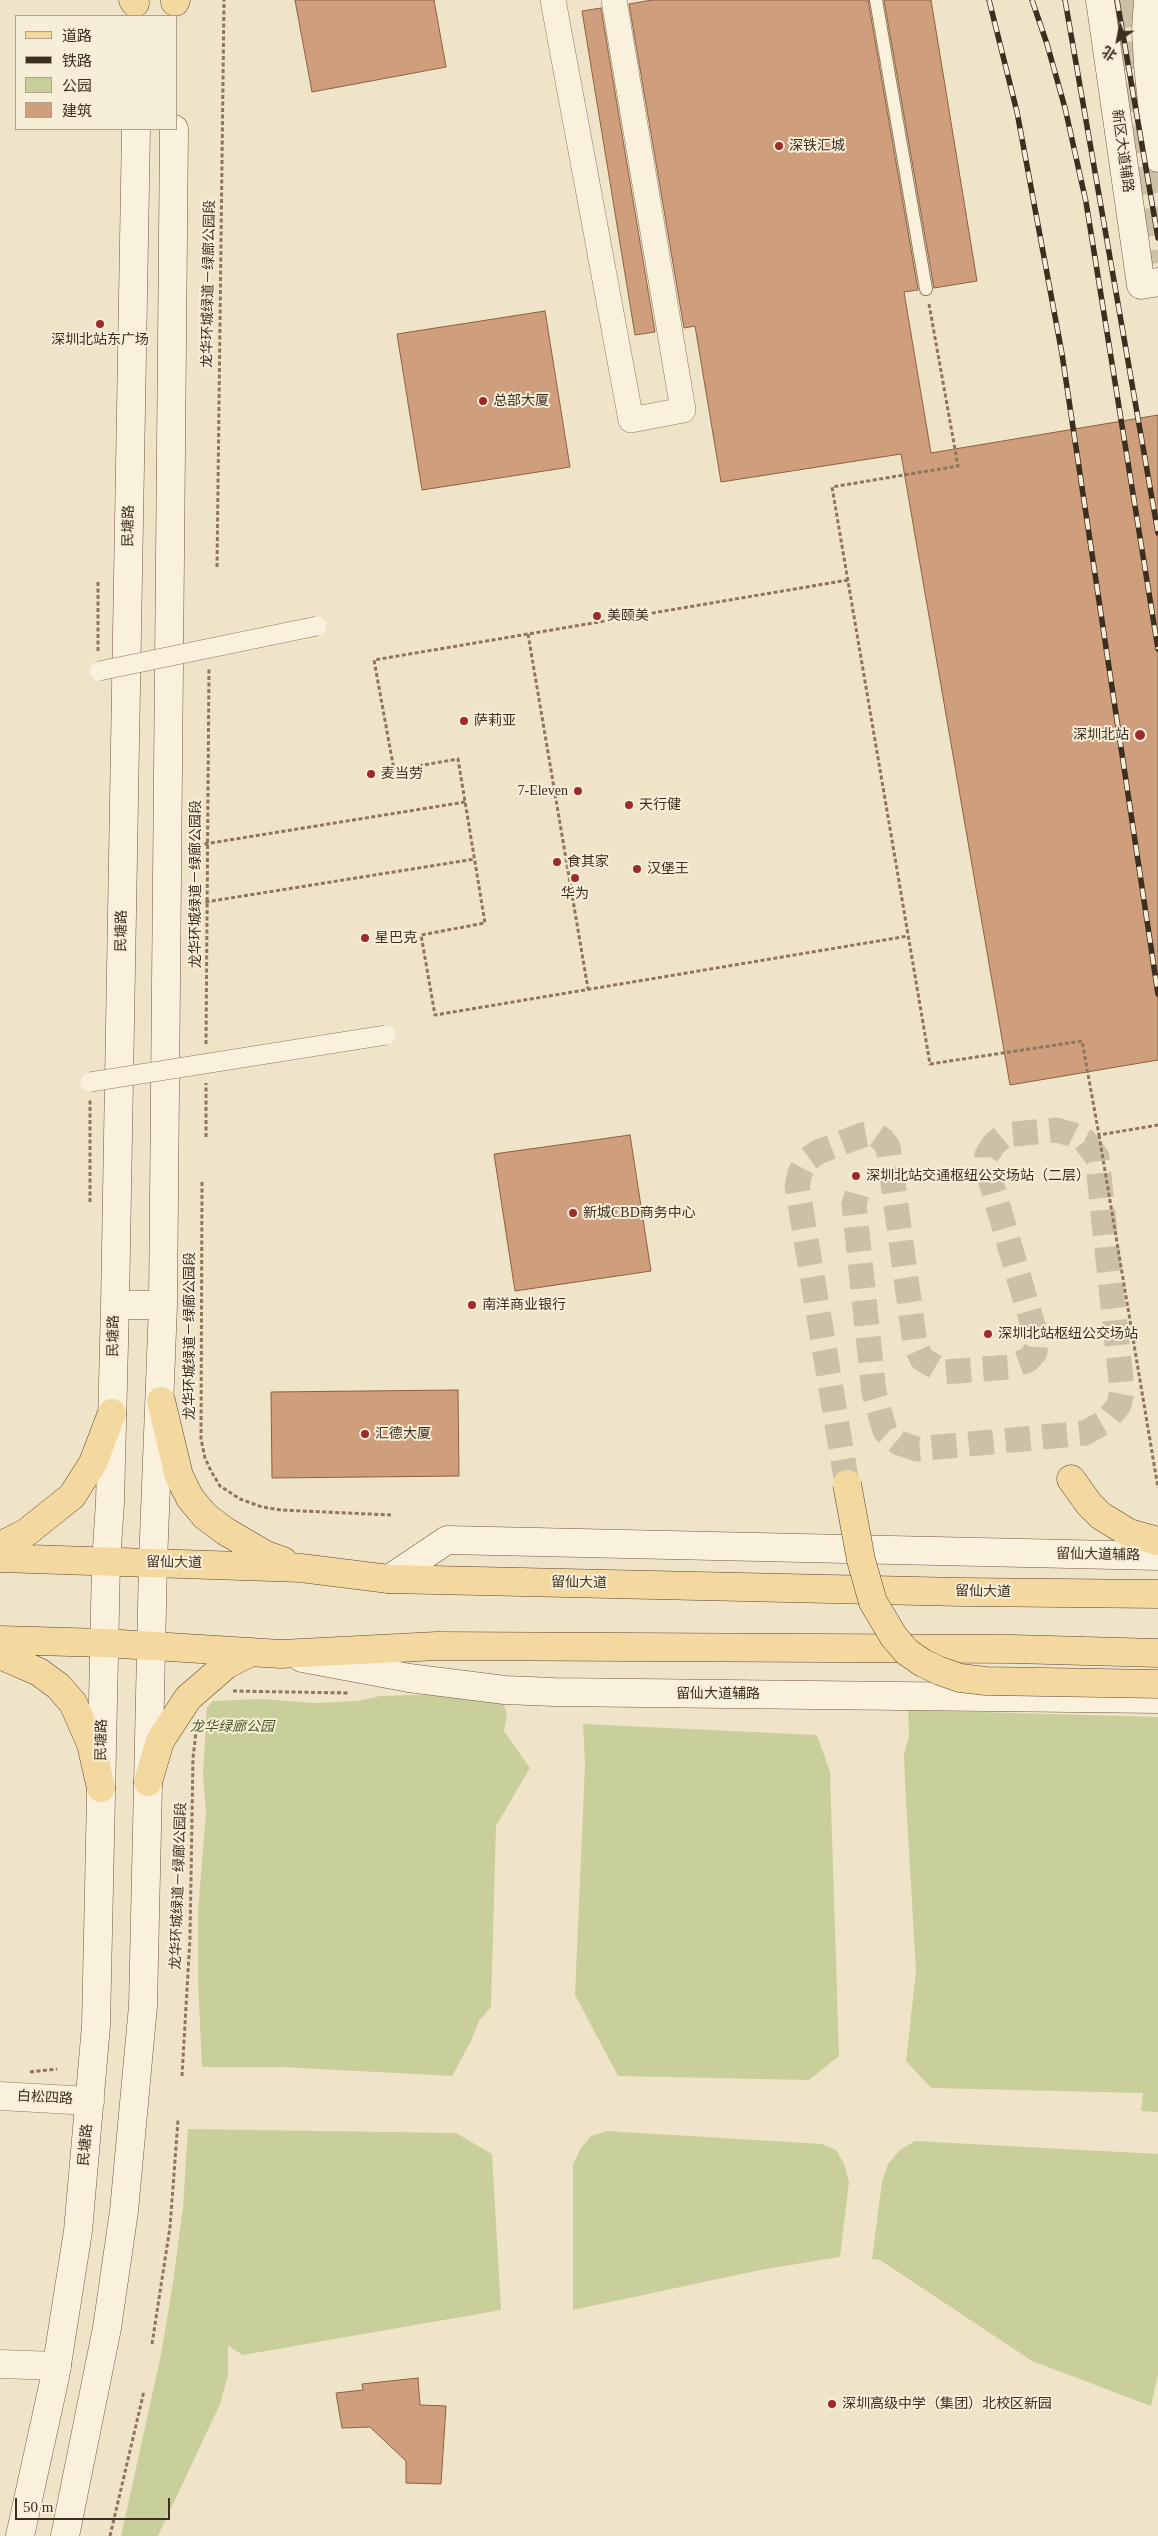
<!DOCTYPE html>
<meta charset="utf-8">
<style>
body{margin:0}
#map{position:relative;width:1158px;height:2536px;overflow:hidden;background:#f0e4c8;font-family:"Times New Roman","Noto Sans SC",serif}
canvas{display:block}
.legend{position:absolute;left:15px;top:15px;width:162px;height:115px;box-sizing:border-box;background:#f7eed8;border:1px solid #ada18e;margin:0;padding:6px 9px;list-style:none;font-size:15px;color:#3d2e20}
.legend li{display:flex;align-items:center;gap:10px;height:25px}
.legend b{width:25px;border:1px solid #ada18e}
.north{position:absolute;left:1093px;top:15px;width:50px;height:50px;-webkit-text-stroke:4px #f7eed8;paint-order:stroke;rotate:213deg;font-size:14px;font-weight:700;line-height:20px;text-align:center;color:#3d2e20}
.north::after{content:'';display:block;margin:auto;width:18px;height:22px;background:#3d2e20;clip-path:polygon(50% 0,100% 100%,50% 72%,0 100%)}
.scale{position:absolute;left:15px;top:2498px;width:155px;height:22px;box-sizing:border-box;border:2px solid #3d2e20;border-top:0;padding-left:6px;font-size:15px;line-height:18px;white-space:nowrap;color:#3d2e20;-webkit-text-stroke:4px #f7eed8;paint-order:stroke}
</style>
<div id="map">
<canvas width="1158" height="2536"></canvas>
<ul class="legend">
<li><b style="height:6px;background:#f3d9a0"></b>道路</li>
<li><b style="height:6px;background:#3d2e20"></b>铁路</li>
<li><b style="height:14px;background:#c9cf9b"></b>公园</li>
<li><b style="height:14px;background:#cf9f7d"></b>建筑</li>
</ul>
<div class="north">北</div>
<div class="scale">50 m</div>
</div>
<script>
const context = document.querySelector('canvas').getContext('2d');
context.lineJoin = 'round';
function fill(path, color) { context.fillStyle = color; context.fill(path, 'evenodd'); }
const poly = rows => new Path2D(rows.map(r => 'M' + r).join(''));
function trace(path, color, width, dash) { context.strokeStyle = color; context.lineWidth = width; context.lineCap = dash ? 'butt' : 'round'; context.setLineDash(dash || []); context.stroke(path); }
function write(font, color, halo, rows, align = 'center') {
  context.font = font + ' "Times New Roman","Noto Sans SC",serif'; context.lineWidth = 4; context.setLineDash([]); context.textBaseline = 'middle'; context.strokeStyle = halo; context.fillStyle = color; for (const [text, x, y, turn = 0] of rows) {
    context.save(); context.translate(x, y); context.rotate((+turn || 0) * Math.PI / 180); context.textAlign = isNaN(turn) ? turn : align; if (halo) context.strokeText(text, 0, 0); context.fillText(text, 0, 0); context.restore();
  }
}
fill(poly([
 [444,1694,503,1701,507,1715,504,1731,530,1768,496,1826,491,2007,479,2021,472,2039,452,2076,282,2067,202,2067,198,1981,198,1911,206,1813,203,1773,207,1707,213,1701,261,1699,315,1703,358,1701,380,1696],
 [908,1710,1158,1717,1158,2112,1141,2111,1143,2093,931,2088,906,2061,916,1971,905,1782,904,1754,909,1737],
 [583,1724,817,1735,830,1772,839,2056,809,2080,618,2076,575,1995,585,1764],
 [188,2129,456,2133,492,2154,501,2310,243,2355,228,2346,228,2375,220,2404,158,2536,121,2536,161,2355,173,2283,183,2207],
 [607,2131,822,2144,836,2150,844,2164,849,2182,840,2257,760,2270,573,2310,573,2164,581,2148,591,2136],
 [915,2141,1158,2154,1158,2374,1151,2406,1032,2361,880,2260,872,2259,882,2182,888,2164,900,2150]
]), '#c9cf9b');
const building = poly([
 [295,0,434,0,446,67,312,92,295,0],
 [652,0,868,0,918,290,904,292,931,453,1158,415,1158,1060,1010,1085,901,454,721,482,695,326,684,328,629,4,652,0],
 [884,0,931,0,977,281,934,288,884,0],
 [601,8,655,332,635,335,582,11,601,8],
 [545,311,570,467,422,490,397,334,545,311],
 [630,1135,651,1271,515,1291,494,1154,630,1135],
 [458,1390,459,1476,272,1478,271,1392,458,1390],
 [418,2378,420,2405,446,2406,441,2484,406,2483,406,2461,370,2427,342,2428,336,2393,363,2390,362,2384,418,2378]
]);
fill(building, '#cf9f7d');
trace(building, '#8d5f41', 1);
trace(poly([
 [847,1484,797,1186,800,1173,807,1160,818,1152,862,1135,873,1133,883,1140,888,1147,915,1344,922,1359,944,1372,1009,1367,1028,1360,1035,1352,1036,1336,988,1172,987,1155,994,1144,1005,1135,1056,1130,1071,1134,1085,1141,1097,1157,1122,1389,1119,1405,1106,1421,1085,1433,917,1449,899,1443,885,1431,874,1393,854,1204,857,1194]
]), '#ccc0a6', 25, [25, 12]);
trace(poly([
 [1122,0,1158,263]
]), '#ccc0a6', 28, [28, 14]);
const service = poly([
 [876,0,926,289]
]);
const minor = poly([
 [553,0,631,420,683,410,614,0]
]);
const tertiary = poly([
 [0,2096,90,2101],
 [0,2364,57,2366]
]);
const secondary = poly([
 [1100,0,1141,285,1158,282],
 [1148,0,1146,30,1148,65,1158,158],
 [115,1305,163,1305],
 [389,1579,447,1540,1158,1556],
 [302,1658,409,1678,505,1690,554,1692,1158,1699],
 [20,2536,55,2377,78,2231,96,2026,106,1563,110,1502,115,1305,136,129],
 [65,2536,107,2328,124,2211,143,2006,153,1563,163,1305,174,129]
]);
const primary = poly([
 [133,0,135,3],
 [175,2,176,0],
 [161,1401,179,1476,190,1498,205,1516,225,1531,266,1555,283,1561],
 [1071,1479,1089,1504,1101,1516,1129,1533,1158,1541],
 [0,1546,27,1532,72,1496,93,1463,112,1413],
 [0,1558,301,1568,389,1579,962,1592,1158,1594],
 [0,1640,105,1643,281,1654,437,1646,1013,1649,1158,1653],
 [0,1655,39,1672,58,1686,73,1703,91,1744,101,1788],
 [148,1782,160,1741,188,1698,226,1665,251,1652]
]);
trace(service, '#8d765c', 14);
trace(minor, '#8d765c', 26);
trace(tertiary, '#8d765c', 29);
trace(secondary, '#6f573f', 29);
trace(primary, '#5b4430', 29);
trace(poly([
 [929,304,958,466,832,487,930,1064,1082,1041,1099,1135,1158,1125],
 [217,567,224,0],
 [848,580,374,660,394,770,458,759,485,923,421,935,435,1015,908,936],
 [98,582,98,652],
 [528,634,588,989],
 [198,845,465,802],
 [199,903,475,859],
 [206,1044,209,668],
 [1099,1135,1158,1488],
 [206,1137,206,1083],
 [202,1182,201,1439,205,1458,211,1471,220,1486,240,1499,262,1507,281,1510,391,1515],
 [90,1202,90,1100],
 [233,1691,349,1693],
 [30,2072,57,2069],
 [182,2076,190,1938,193,1758,196,1732],
 [152,2344,170,2227,178,2120],
 [110,2536,144,2391]
]), '#8d765c', 3, [4, 2.5]);
trace(service, '#faf1dc', 12);
trace(minor, '#faf1dc', 25);
trace(tertiary, '#faf1dc', 28);
trace(secondary, '#faf1dc', 28);
trace(primary, '#f3d9a0', 28);
const rail = poly([
 [989,0,1017,112,1062,354,1158,994],
 [1032,0,1047,44,1065,108,1086,202,1158,649],
 [1065,0,1158,533],
 [1117,0,1158,238]
]);
trace(rail, '#3d2e20', 5.5);
trace(rail, '#f7eed8', 4, [11]);
const pedestrianBridge = poly([
 [99,671,317,626],
 [90,1082,386,1035]
]);
const primaryBridge = poly([
 [847,1484,861,1560,873,1602,894,1637,907,1652,923,1663,940,1671,960,1678,986,1681,1158,1684]
]);
trace(pedestrianBridge, '#8d765c', 20, []);
trace(primaryBridge, '#5b4430', 29, []);
trace(pedestrianBridge, '#faf1dc', 19);
trace(primaryBridge, '#f3d9a0', 28);
for (const [x, y, r, color] of [
 [779,146,5,"#9e2a2b"],
 [100,324,5,"#9e2a2b"],
 [483,401,5,"#9e2a2b"],
 [597,616,5,"#9e2a2b"],
 [464,721,5,"#9e2a2b"],
 [1140,735,6,"#9e2a2b"],
 [371,774,5,"#9e2a2b"],
 [578,791,5,"#9e2a2b"],
 [629,805,5,"#9e2a2b"],
 [557,862,5,"#9e2a2b"],
 [637,869,5,"#9e2a2b"],
 [575,878,5,"#9e2a2b"],
 [365,938,5,"#9e2a2b"],
 [856,1176,5,"#9e2a2b"],
 [573,1213,5,"#9e2a2b"],
 [472,1305,5,"#9e2a2b"],
 [988,1334,5,"#9e2a2b"],
 [365,1434,5,"#9e2a2b"],
 [832,2404,5,"#9e2a2b"]
]) { const dot = new Path2D(); dot.arc(x, y, r, 0, 2 * Math.PI); context.fillStyle = color; context.fill(dot); trace(dot, '#f7eed8', 2); }
write('14px', '#3d2e20', '#f7eed8', [
 ["深铁汇城",789,146],
 ["深圳北站东广场",100,340,"center"],
 ["总部大厦",493,401],
 ["美颐美",607,616],
 ["萨莉亚",474,721],
 ["深圳北站",1129,735,"right"],
 ["麦当劳",381,774],
 ["7-Eleven",568,791,"right"],
 ["天行健",639,805],
 ["食其家",567,862],
 ["汉堡王",647,869],
 ["华为",575,894,"center"],
 ["星巴克",375,938],
 ["深圳北站交通枢纽公交场站（二层）",866,1176],
 ["新城CBD商务中心",583,1213],
 ["南洋商业银行",482,1305],
 ["深圳北站枢纽公交场站",998,1334],
 ["汇德大厦",375,1434],
 ["深圳高级中学（集团）北校区新园",842,2404]
], 'left');
write('14px', '#3d2e20', '#f7eed8', [
 ["新区大道辅路",1122,151,82],
 ["龙华环城绿道－绿廊公园段",209,284,-89],
 ["民塘路",129,526,-89],
 ["龙华环城绿道－绿廊公园段",196,884,-90],
 ["民塘路",122,931,-89],
 ["民塘路",114,1336,-89],
 ["龙华环城绿道－绿廊公园段",190,1336,-90],
 ["留仙大道辅路",1098,1555,1],
 ["留仙大道",174,1563,1],
 ["留仙大道",579,1583,1],
 ["留仙大道",983,1592,1],
 ["留仙大道辅路",718,1694],
 ["民塘路",102,1740,-89],
 ["龙华环城绿道－绿廊公园段",179,1886,-88],
 ["白松四路",45,2098,3],
 ["民塘路",86,2145,-85]
]);
write('italic 14px', '#4d5a26', '#f7eed8', [
 ["龙华绿廊公园",232,1727]
]);
</script>
